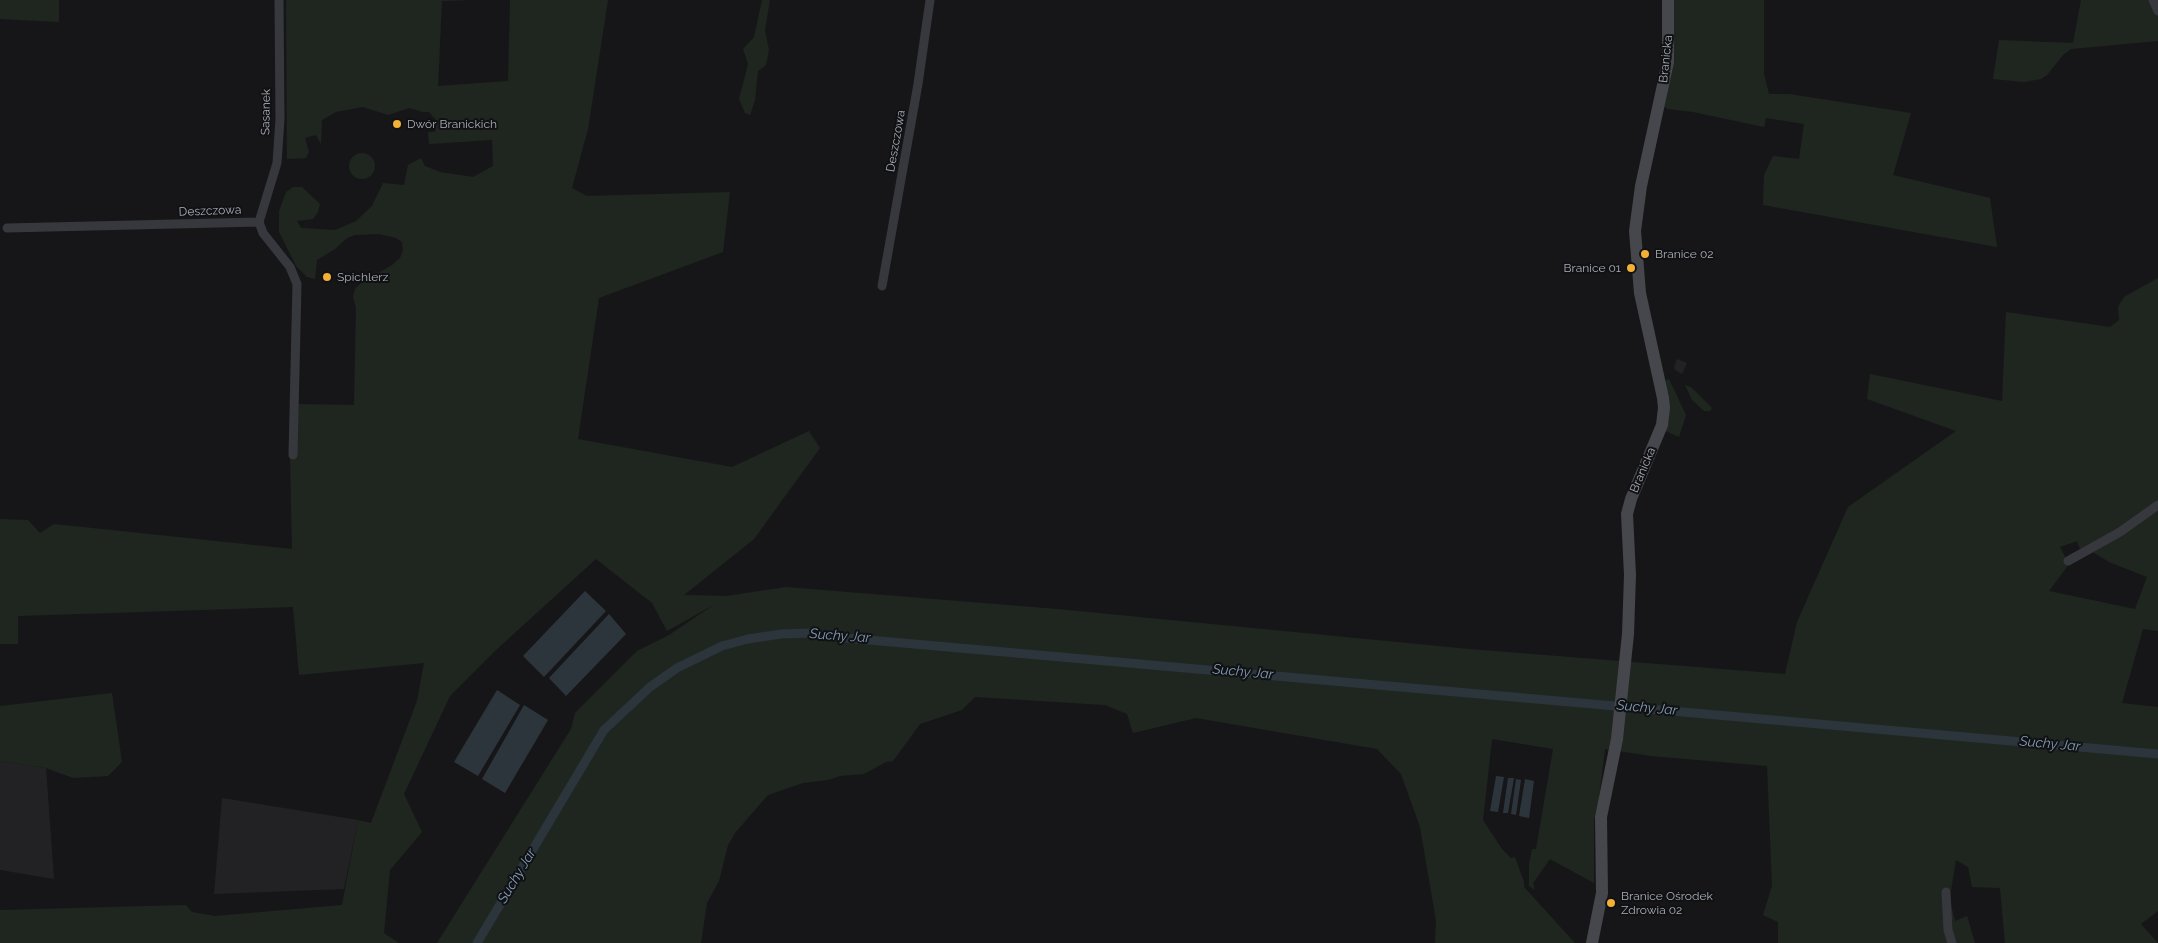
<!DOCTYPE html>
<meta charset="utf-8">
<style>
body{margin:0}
canvas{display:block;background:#161618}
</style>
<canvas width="2158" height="943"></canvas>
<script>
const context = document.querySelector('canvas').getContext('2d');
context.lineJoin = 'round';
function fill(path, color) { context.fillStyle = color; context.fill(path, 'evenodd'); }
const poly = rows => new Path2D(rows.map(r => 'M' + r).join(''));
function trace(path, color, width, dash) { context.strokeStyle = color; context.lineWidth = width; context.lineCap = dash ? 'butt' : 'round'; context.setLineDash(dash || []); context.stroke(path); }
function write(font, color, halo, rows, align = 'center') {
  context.font = font + ' Raleway,sans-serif'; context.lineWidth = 4; context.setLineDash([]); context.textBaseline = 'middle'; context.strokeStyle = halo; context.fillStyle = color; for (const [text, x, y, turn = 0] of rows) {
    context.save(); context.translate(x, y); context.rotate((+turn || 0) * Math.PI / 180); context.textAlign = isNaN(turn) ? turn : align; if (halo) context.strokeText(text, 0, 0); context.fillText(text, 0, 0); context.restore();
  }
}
fill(poly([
 [1677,359,1687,363,1682,374,1675,370,1674,367],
 [0,761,46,768,54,879,0,870],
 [222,798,358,820,344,889,214,894]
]), '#222225');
fill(poly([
 [0,0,59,0,59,22,0,19],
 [286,0,471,0,442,1,438,86,508,81,510,0,608,0,588,129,572,188,587,196,730,192,723,252,599,298,578,439,732,467,809,431,820,448,754,539,684,595,726,596,786,587,1057,609,1469,649,1785,674,1797,622,1848,507,1956,431,1867,399,1870,374,2002,401,2006,312,2110,327,2119,320,2118,307,2124,297,2158,278,2158,503,2107,537,2080,549,2077,541,2060,547,2069,564,2049,591,2135,609,2147,577,2109,562,2091,551,2158,508,2158,631,2143,629,2122,703,2158,707,2158,911,2141,924,2158,943,2005,943,2000,888,1972,887,1968,867,1956,860,1951,891,1945,890,1949,943,1778,943,1778,922,1763,915,1772,886,1767,766,1651,756,1605,749,1598,805,1594,819,1594,883,1550,859,1533,883,1535,890,1529,886,1529,864,1532,849,1536,849,1553,749,1492,739,1483,820,1502,849,1511,858,1515,857,1524,882,1524,887,1575,943,1435,943,1436,921,1420,827,1401,774,1377,749,1196,718,1133,733,1127,714,1105,705,975,697,962,710,920,724,893,761,886,762,864,774,840,776,828,780,803,783,768,795,735,833,728,845,719,881,707,903,701,943,437,943,571,729,575,713,637,651,669,635,715,604,667,631,652,603,596,559,496,650,450,696,404,794,422,832,390,870,384,933,399,943,0,943,0,910,186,905,192,912,215,916,342,905,358,820,371,823,417,701,424,663,299,675,293,607,18,616,18,644,0,644,0,519,28,520,40,533,54,524,292,549,290,456,296,404,354,405,356,308,353,297,355,289,361,283,392,265,400,258,403,250,402,242,396,238,379,234,355,235,347,238,335,249,317,260,315,279,307,277,296,266,279,232,279,211,286,192,293,187,302,187,320,204,318,212,313,219,297,221,301,228,335,230,356,221,372,206,383,183,404,185,408,165,421,158,425,166,440,172,473,177,493,166,492,140,429,144,428,132,435,132,437,121,429,112,423,112,409,108,388,115,363,107,336,112,322,120,321,144,316,135,305,138,309,152,306,158,287,159],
 [762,0,770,0,765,30,769,50,766,65,758,71,755,100,750,115,745,113,739,99,748,64,743,49,754,37],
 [1671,0,1764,0,1764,74,1769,94,1789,94,1911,113,1893,175,1990,198,1997,247,1763,205,1764,175,1773,156,1799,159,1804,124,1766,118,1764,127,1693,112,1668,109,1663,106,1674,53],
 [2081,0,2150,0,2158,15,2158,41,2071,49,2063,55,2047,75,2041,79,2024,82,1993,79,1999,40,2073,43],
 '349 166a13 13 0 1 1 26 0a13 13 0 1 1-26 0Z',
 [1669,379,1686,415,1679,437,1663,430,1665,381],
 [1685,385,1691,387,1712,408,1710,411,1704,411,1692,400],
 [112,693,122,762,108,776,73,778,46,768,0,761,0,706],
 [1950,901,1955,921,1967,916,1975,943,1954,943,1949,922]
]), '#1e261f');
fill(poly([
 [585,591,606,611,544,677,523,656],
 [609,614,626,634,566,696,549,678],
 [497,690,520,705,478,776,454,762],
 [524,705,548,720,505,793,482,779],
 [1496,776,1504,777,1498,812,1490,811],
 [1508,778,1514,778,1508,813,1503,813],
 [1516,779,1521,780,1516,815,1511,814],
 [1525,779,1534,781,1529,818,1519,816]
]), '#2c353c');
trace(poly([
 [477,943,604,730,650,687,677,668,722,646,748,639,781,634,811,633,846,638,2158,754]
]), '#2c353c', 9);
trace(poly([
 [279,0,280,119,277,163,259,222,263,233,290,267,297,284,293,455],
 [2153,0,2158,11],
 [7,228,259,222],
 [882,286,918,84,930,0],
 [2068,561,2120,532,2158,505],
 [1946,892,1948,930,1952,943]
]), '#37383d', 9);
trace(poly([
 [1592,943,1602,893,1601,817,1617,739,1628,634,1630,575,1627,514,1631,499,1662,425,1664,408,1663,398,1640,293,1635,231,1641,186,1668,62,1668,0]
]), '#45474d', 12);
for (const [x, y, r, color] of [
 [397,124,5,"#f2b134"],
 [1645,254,5,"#f2b134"],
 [1631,268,5,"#f2b134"],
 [327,277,5,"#f2b134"],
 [1611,903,5,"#f2b134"]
]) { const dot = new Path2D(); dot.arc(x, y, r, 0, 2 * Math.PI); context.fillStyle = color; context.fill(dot); trace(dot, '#111113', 2); }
write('12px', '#a8adb8', '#111113', [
 ["Branicka",1666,59,-84],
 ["Sasanek",266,112,-89],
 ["Deszczowa",896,141,-80],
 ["Deszczowa",210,211,-2],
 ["Branicka",1643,470,-67]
]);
write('12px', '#a8adb8', '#111113', [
 ["Dwór Branickich",407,124],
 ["Branice 02",1655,254],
 ["Branice 01",1621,268,"right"],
 ["Spichlerz",337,277],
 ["Branice Ośrodek",1621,896],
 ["Zdrowia 02",1621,910]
], 'left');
write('italic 14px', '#7f9bb3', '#111113', [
 ["Suchy Jar",840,636,4],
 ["Suchy Jar",1243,672,5],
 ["Suchy Jar",1647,708,5],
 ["Suchy Jar",2050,744,5],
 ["Suchy Jar",517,876,-59]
]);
</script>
